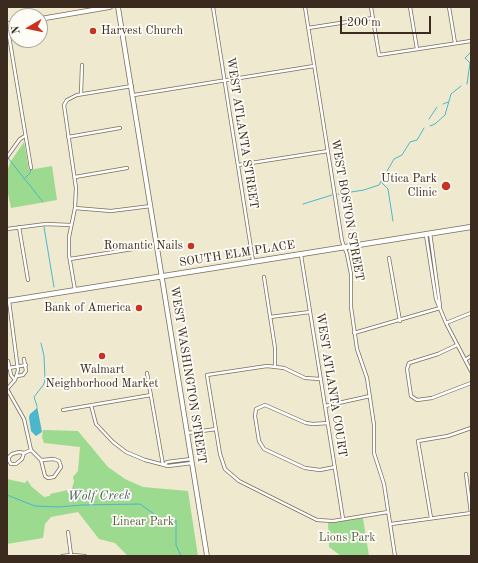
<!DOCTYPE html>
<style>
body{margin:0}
#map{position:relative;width:478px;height:563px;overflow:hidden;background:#efeacf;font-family:"Old Standard TT",serif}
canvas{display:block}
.frame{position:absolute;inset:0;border:8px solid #3b2a1e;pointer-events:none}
.north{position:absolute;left:8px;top:8px;width:40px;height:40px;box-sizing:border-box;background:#fdfcf7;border:1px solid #afa8a0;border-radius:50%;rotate:261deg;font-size:11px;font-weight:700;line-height:16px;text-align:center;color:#3b2a1e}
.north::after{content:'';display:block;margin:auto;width:14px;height:18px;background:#c8321e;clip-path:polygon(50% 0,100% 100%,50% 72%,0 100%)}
.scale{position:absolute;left:340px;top:16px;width:91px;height:18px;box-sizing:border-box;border:2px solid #3b2a1e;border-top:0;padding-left:5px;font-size:12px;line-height:14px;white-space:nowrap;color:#3b2a1e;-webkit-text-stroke:3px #fdfcf7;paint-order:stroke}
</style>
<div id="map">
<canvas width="478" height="563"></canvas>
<div class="frame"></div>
<div class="north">N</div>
<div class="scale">200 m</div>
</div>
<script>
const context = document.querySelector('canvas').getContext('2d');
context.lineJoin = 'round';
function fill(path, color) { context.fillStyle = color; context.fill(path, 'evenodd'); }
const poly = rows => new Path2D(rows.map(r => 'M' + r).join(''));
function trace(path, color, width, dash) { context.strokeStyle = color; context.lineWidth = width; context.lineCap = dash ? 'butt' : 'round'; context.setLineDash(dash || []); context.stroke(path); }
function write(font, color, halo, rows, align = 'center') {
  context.font = font + ' "Old Standard TT",serif'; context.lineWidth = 3.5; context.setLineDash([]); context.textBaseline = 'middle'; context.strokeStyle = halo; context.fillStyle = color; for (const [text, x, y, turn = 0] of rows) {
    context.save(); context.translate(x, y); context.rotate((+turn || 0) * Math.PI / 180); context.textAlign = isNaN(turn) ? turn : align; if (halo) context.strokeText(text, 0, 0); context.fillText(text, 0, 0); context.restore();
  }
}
fill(poly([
 [24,142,29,170,52,166,57,200,11,208,7,189,7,171,11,161],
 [43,430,78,431,108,467,125,479,143,487,188,491,198,556,128,556,115,543,99,539,78,512,51,517,45,524,43,538,7,544,7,479,25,483,27,480,32,487,44,497,50,496,50,494,72,489,74,481,73,477,78,471,80,447,44,443,42,437],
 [363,518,369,556,341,556,329,547,328,523]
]), '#9bda8f');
fill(poly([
 [37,406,42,432,36,436,31,431,29,417,30,414,36,409]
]), '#4cb6ca');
trace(poly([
 [467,84,470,63,465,58,471,52],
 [443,104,448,102],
 [429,119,437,107],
 [430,126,435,124,445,115,451,94,461,86],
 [8,158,43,202],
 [24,179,30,173,31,168],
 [382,183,388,189,393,221],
 [338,194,364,190,379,185,394,159,402,155,410,142,417,140,424,128],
 [303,204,332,195],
 [44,227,54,287],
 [50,309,55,303],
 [37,406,34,397,44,384,45,379,44,356,41,343],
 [7,495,35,506,58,507,82,505,140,504,161,519,176,520,176,545,181,556]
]), '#4cb6ca', 1);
const street = poly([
 [213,7,253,261],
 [305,7,342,241,347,254,351,274,351,307,357,349,367,378,374,425,374,453,384,484,395,556],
 [371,7,379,55,471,41],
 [410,7,417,49],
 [449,7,455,43],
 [7,24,31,168],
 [308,28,373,18],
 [81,94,82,65],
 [134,95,314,66],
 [68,137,120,128],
 [7,157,20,139,25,136],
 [238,165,328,151],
 [75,177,127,168],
 [75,208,111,211,151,206],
 [19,227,28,280],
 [7,229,46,224,71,225],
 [430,233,440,306],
 [426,235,436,299,446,323,471,371],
 [301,255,343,519],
 [389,258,400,321],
 [70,259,139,248],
 [264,277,275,348,275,366],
 [75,290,69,255,69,237,75,208,76,188,64,105,67,100,77,95,132,86],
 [9,301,18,370,15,380,7,389,24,419,31,450,41,460,45,476,48,478,54,477,61,467,59,461,54,459,41,460],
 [270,317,310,312],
 [446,323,471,313],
 [354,333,440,308],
 [457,345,438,354,409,363,407,369,411,396,417,400,432,398,471,383],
 [465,360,471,356],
 [8,361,11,375,15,380],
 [9,368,26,365],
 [147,373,163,465],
 [17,376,23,375,26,371,24,359],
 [321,379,305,378,284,368,267,366,207,375,220,454,225,469,239,481,317,520,333,521,388,512],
 [91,405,96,424,113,442,126,452,145,460,168,466,192,463],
 [325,406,370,396],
 [63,410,151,395],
 [328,423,313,424,306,423,265,405,256,409,255,416,259,441,264,449,305,468,320,470,335,467],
 [188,433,216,429],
 [24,453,22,459,16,464,11,464,9,461,9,457,12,454,19,452,24,453,31,450],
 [164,465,167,462,191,459],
 [466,474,471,513],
 [431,518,418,441,448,436,471,428],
 [391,524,471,513],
 [68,532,71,555],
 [62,556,71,555,85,556]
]);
const secondary = poly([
 [118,7,207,556],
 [40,19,110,7],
 [7,24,16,23]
]);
const primary = poly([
 [7,301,471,227]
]);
trace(street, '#7a6d5c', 4);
trace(secondary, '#7a6d5c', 5.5);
trace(primary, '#7a6d5c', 6);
trace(street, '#fff', 2.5);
trace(secondary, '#fff', 4);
trace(primary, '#fff', 4.5);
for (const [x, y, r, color] of [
 [93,31,4,"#c8321e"],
 [446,186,5,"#c8321e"],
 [191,246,4,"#c8321e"],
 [139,308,4,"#c8321e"],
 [102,356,4,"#c8321e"]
]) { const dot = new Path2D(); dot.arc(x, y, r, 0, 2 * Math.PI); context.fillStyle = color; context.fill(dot); trace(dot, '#fdfcf7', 1.5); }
write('12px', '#3b2a1e', '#fdfcf7', [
 ["Harvest Church",101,31,"left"],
 ["Utica Park",437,179],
 ["Clinic",437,193],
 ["Romantic Nails",183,246],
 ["Bank of America",131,308],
 ["Walmart",102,370,"center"],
 ["Neighborhood Market",102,384,"center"]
], 'right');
write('12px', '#3b2a1e', '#fdfcf7', [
 ["WEST ATLANTA STREET",242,133,81],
 ["WEST BOSTON STREET",347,210,80],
 ["SOUTH ELM PLACE",237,254,-9],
 ["WEST WASHINGTON STREET",188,375,81],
 ["WEST ATLANTA COURT",331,385,81]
]);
write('12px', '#585f40', '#fdfcf7', [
 ["Linear Park",143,522],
 ["Lions Park",347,538]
]);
write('italic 13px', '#415b5a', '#fdfcf7', [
 ["Wolf Creek",99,496,-1]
]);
</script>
